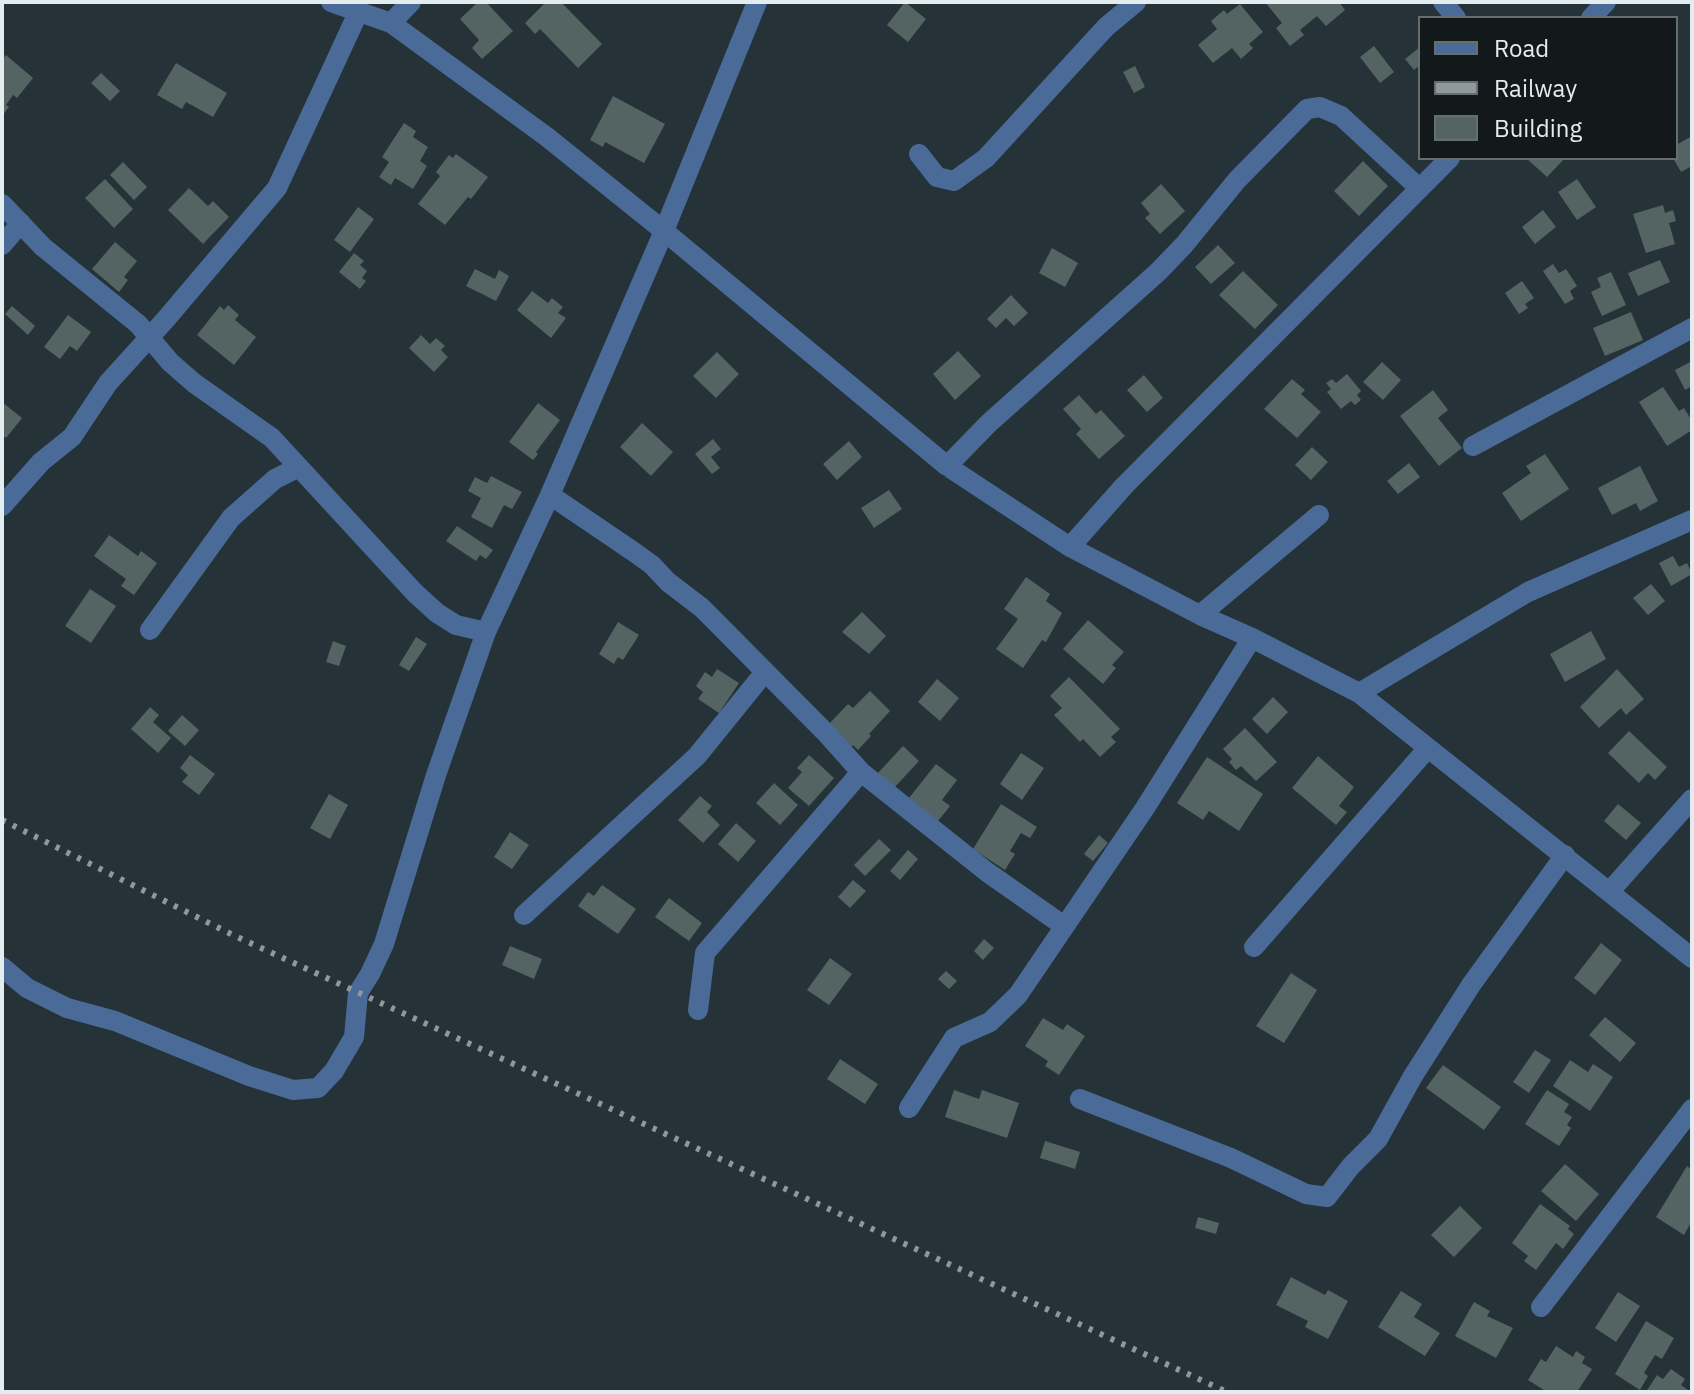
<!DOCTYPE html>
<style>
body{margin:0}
#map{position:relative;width:1694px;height:1394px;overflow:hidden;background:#253237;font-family:"IBM Plex Sans",sans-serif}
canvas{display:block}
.frame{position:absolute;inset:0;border:4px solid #e3ecef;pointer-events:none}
.legend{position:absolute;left:1418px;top:16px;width:260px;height:144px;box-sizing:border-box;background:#13191b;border:2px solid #666d70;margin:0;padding:10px 14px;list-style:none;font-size:24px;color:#e3ecef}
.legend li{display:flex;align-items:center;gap:16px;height:40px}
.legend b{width:40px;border:2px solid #666d70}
</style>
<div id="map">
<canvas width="1694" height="1394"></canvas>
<div class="frame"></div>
<ul class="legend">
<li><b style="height:10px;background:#4a6b97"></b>Road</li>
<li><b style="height:10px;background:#8e999d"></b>Railway</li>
<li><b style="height:22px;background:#546462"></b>Building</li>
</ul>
</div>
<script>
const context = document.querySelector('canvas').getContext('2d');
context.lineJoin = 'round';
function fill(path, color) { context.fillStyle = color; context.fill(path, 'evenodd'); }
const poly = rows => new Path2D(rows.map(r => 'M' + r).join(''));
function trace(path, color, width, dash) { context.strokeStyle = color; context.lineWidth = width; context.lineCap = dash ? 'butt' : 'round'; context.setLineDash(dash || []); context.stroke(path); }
fill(poly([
 [478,2,486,2,513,31,482,59,472,48,479,40,460,19],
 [546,2,561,2,602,44,578,68,540,29,535,34,525,23],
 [905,2,926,19,908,42,887,25],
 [1265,2,1339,2,1345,10,1326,26,1317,16,1300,30,1304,35,1290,46,1276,28,1282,23],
 [1240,4,1263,32,1249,44,1253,48,1241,59,1232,48,1213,63,1198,45,1217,29,1211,21,1224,10,1227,14],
 [1374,46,1394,72,1380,83,1360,57],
 [1420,47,1420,65,1414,70,1405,59],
 [6,55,33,78,17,98,13,95,6,105,9,107,2,116,2,60],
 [176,63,227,93,213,117,186,102,182,109,157,95],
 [1135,66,1145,87,1134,93,1123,72],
 [101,73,120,91,110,101,91,83],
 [613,96,665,124,644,163,605,142,603,147,590,140],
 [404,123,416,131,413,137,428,147,420,161,427,166,413,189,395,178,391,185,379,177,389,162,382,157],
 [1692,136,1692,166,1681,172,1673,158,1676,158,1676,145],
 [456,154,488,177,471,199,468,197,445,225,418,204,440,176,436,172,449,155,453,158],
 [1526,158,1565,158,1547,177],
 [1363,161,1388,186,1359,216,1334,191],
 [123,162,147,187,134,200,110,175],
 [105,179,133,209,114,228,85,198],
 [1577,179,1596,207,1577,220,1558,192],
 [1161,184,1185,211,1160,234,1145,218,1150,214,1141,203],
 [189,188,208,206,213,201,229,217,203,244,168,210],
 [1663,205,1665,213,1673,210,1676,221,1669,223,1675,244,1646,253,1633,214],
 [358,207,374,219,350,252,334,240],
 [1543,210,1556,227,1535,244,1522,227],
 [115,242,137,261,124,277,128,280,119,292,92,269],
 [1218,245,1235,263,1211,284,1195,267],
 [1052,248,1078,263,1065,287,1039,273],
 [354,253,364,261,360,265,367,271,362,278,366,281,360,289,339,272],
 [1660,260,1670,282,1638,296,1628,273],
 [1553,264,1559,273,1566,269,1577,286,1570,291,1574,299,1565,304,1543,271],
 [475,269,495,279,499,270,509,276,496,301,466,286],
 [1243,271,1278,305,1255,329,1219,295],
 [1611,272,1626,305,1602,316,1591,292,1601,287,1597,278],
 [1522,281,1534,298,1525,304,1528,308,1519,314,1505,293],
 [532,291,548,303,552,298,563,307,558,313,566,318,551,338,517,310],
 [1011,295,1028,313,1014,326,1006,318,996,328,987,319],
 [228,305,239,315,235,320,256,337,234,365,197,335,220,306,224,310],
 [12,306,35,326,28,335,5,314],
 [1631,312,1643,340,1605,356,1593,328],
 [68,315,91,332,77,351,70,346,60,359,44,347],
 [421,335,430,344,436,338,445,346,441,350,448,357,434,372,409,348],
 [958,351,981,376,955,400,933,374],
 [717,352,739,374,716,398,693,376],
 [1692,361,1692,386,1685,390,1675,370],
 [1382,362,1401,380,1383,400,1363,382],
 [1347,374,1361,391,1357,395,1361,400,1355,405,1351,401,1341,409,1327,392,1331,389,1326,383,1332,379,1336,383],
 [1144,375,1163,398,1147,412,1127,390],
 [1292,379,1305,390,1301,394,1321,412,1297,438,1264,409],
 [1663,387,1679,411,1684,408,1692,421,1692,430,1667,446,1639,402],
 [1433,390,1448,410,1438,418,1462,448,1439,466,1400,416],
 [1079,395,1096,414,1101,410,1125,436,1099,459,1076,434,1081,429,1063,409],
 [2,402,22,418,6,438,2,435],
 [538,403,560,420,536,452,538,454,533,460,509,442],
 [642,423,673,452,651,476,620,447],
 [713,439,721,449,711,457,720,468,712,474,695,454],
 [849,441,862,457,837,480,823,464],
 [1312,447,1328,462,1311,480,1295,465],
 [1545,454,1569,489,1521,521,1502,493,1531,473,1526,466],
 [1409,463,1420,477,1398,494,1387,481],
 [1640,466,1658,501,1640,511,1636,503,1612,515,1598,488],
 [491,476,522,492,512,509,504,505,492,528,471,517,481,498,468,491,475,477,487,483],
 [889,490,902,509,874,528,861,508],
 [457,526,493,550,486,559,480,555,476,561,446,541],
 [109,535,138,556,141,551,157,563,134,595,121,586,126,579,94,556],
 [1673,556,1679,567,1687,563,1692,574,1671,586,1659,563],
 [1026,577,1050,594,1046,601,1062,613,1046,642,1042,640,1023,668,996,649,1018,619,1004,609],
 [1651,584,1665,601,1648,615,1633,598],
 [90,589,116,606,91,643,65,626],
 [862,612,886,636,869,654,842,632],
 [1088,620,1124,652,1112,665,1116,668,1103,684,1063,649],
 [618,622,639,635,623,660,618,657,614,664,599,654],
 [1591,631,1606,659,1565,682,1550,654],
 [416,637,427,644,409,671,399,665],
 [333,641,346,646,339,666,326,662],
 [717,669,739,683,719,713,698,699,703,692,696,686,705,672,712,677],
 [1617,669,1644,699,1626,715,1621,708,1599,728,1580,707],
 [1069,677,1120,729,1111,737,1116,742,1100,757,1083,739,1080,742,1054,715,1062,708,1050,696],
 [937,679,959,698,940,721,918,702],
 [870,691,890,711,869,734,871,736,858,750,853,745,849,749,826,727,848,704,853,708],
 [1273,697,1288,712,1267,734,1252,719],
 [150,707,159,715,153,722,171,738,158,753,131,729],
 [182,715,199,730,185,746,168,731],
 [1245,728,1277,762,1256,781,1241,766,1236,770,1229,762,1232,759,1223,749],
 [1629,731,1667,767,1655,780,1648,773,1639,783,1608,753],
 [903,746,919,761,893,789,877,774],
 [1021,753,1044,768,1022,800,1000,784],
 [190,755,215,774,199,795,182,782,188,775,180,768],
 [809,755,834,778,809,806,788,788,802,772,797,768],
 [1318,756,1354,787,1339,806,1347,812,1336,825,1292,788],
 [1207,757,1263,794,1239,831,1209,811,1203,820,1177,803],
 [936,764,957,780,942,800,950,806,938,821,909,798],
 [774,783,798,805,780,825,756,803],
 [329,794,348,805,330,839,310,828],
 [700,796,712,806,707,812,720,825,703,843,678,820],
 [1001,804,1037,827,1030,838,1021,833,1010,851,1015,854,1005,870,973,849],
 [1618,804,1641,823,1626,840,1604,821],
 [736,823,756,841,738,862,718,844],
 [510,832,529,845,512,869,494,857],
 [1099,835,1108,843,1093,861,1084,854],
 [879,839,891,850,865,876,854,865],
 [908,850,918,859,900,880,890,871],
 [853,880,866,891,850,908,838,897],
 [602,885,636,909,618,934,578,906,588,892,594,896],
 [669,898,702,923,689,941,655,917],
 [984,939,994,948,983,960,974,951],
 [1601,943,1622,960,1595,995,1574,978],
 [510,946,542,959,534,979,502,965],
 [830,958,852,974,829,1005,807,990],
 [946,971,957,981,949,989,938,979],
 [1291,973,1317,990,1284,1043,1256,1026],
 [1605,1017,1636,1043,1620,1062,1589,1035],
 [1043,1018,1063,1030,1067,1024,1085,1036,1059,1075,1045,1066,1048,1061,1025,1046],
 [1535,1050,1551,1060,1529,1093,1513,1082],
 [840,1059,878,1084,865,1104,827,1079],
 [1570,1060,1588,1072,1593,1064,1613,1077,1590,1111,1553,1086],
 [1443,1065,1501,1107,1484,1130,1426,1088],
 [954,1090,979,1099,982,1090,1019,1103,1007,1138,945,1117],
 [1547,1090,1569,1104,1564,1112,1572,1117,1567,1125,1571,1128,1559,1146,1525,1124],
 [1045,1141,1080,1152,1075,1169,1040,1158],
 [1565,1164,1599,1194,1576,1221,1541,1191],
 [1687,1166,1692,1170,1692,1221,1684,1235,1656,1217],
 [1540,1204,1570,1226,1568,1229,1574,1234,1563,1249,1556,1243,1536,1270,1524,1261,1528,1256,1512,1243],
 [1460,1206,1482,1228,1454,1257,1431,1235],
 [1198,1217,1219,1223,1216,1234,1195,1228],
 [1291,1277,1325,1295,1328,1290,1348,1301,1328,1339,1305,1327,1308,1321,1276,1305],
 [1401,1291,1422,1304,1414,1317,1440,1333,1425,1356,1378,1327],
 [1618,1292,1640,1306,1616,1342,1595,1328],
 [1474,1302,1490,1311,1487,1316,1513,1328,1496,1358,1455,1336],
 [1646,1321,1674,1338,1662,1359,1655,1355,1644,1373,1648,1376,1640,1390,1615,1374],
 [1556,1346,1573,1357,1576,1351,1585,1357,1582,1363,1592,1369,1577,1392,1547,1392,1528,1380,1541,1359,1546,1362],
 [1671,1369,1685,1379,1681,1385,1691,1392,1646,1392,1657,1375,1663,1379]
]), '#546462');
trace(poly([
 [331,2,391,23,411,2],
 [1443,2,1456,18],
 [1591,18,1606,2],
 [391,23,547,137,664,231,947,466,1070,547,1200,615,1252,638,1359,693,1692,958],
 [919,154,937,177,954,181,986,158,1106,27,1136,2],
 [2,204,43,247,138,324,170,362,194,383,272,438,415,593,437,613,456,625,486,632],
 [2,245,21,223],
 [1473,446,1692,328],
 [947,466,989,423,1158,272,1184,245,1237,180,1307,109,1320,107,1341,116,1418,187],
 [550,495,634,552,652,565,668,582,702,608,827,734,861,772,987,872,1064,926],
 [2,506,41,462,72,437,108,383,166,319,277,188,358,13],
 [1070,547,1124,486,1450,158],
 [1200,615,1319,515],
 [150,630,231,518,275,479,299,467],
 [1359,693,1528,592,1692,520],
 [1610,891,1692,799],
 [524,915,697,756,765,672],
 [1254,947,1428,748],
 [2,967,27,988,67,1008,115,1021,249,1076,293,1090,318,1088,334,1071,354,1037,358,993,370,974,384,944,436,775,486,632,550,495,664,231,757,2],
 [698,1010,705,953,861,772],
 [1080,1099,1231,1158,1306,1194,1327,1197,1351,1166,1378,1139,1413,1076,1471,985,1565,855],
 [909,1108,954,1038,990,1022,1018,995,1145,808,1252,638],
 [1541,1307,1692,1109]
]), '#4a6b97', 20);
trace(poly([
 [2,820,233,935,1227,1392]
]), '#8e999d', 6, [4, 8]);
</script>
